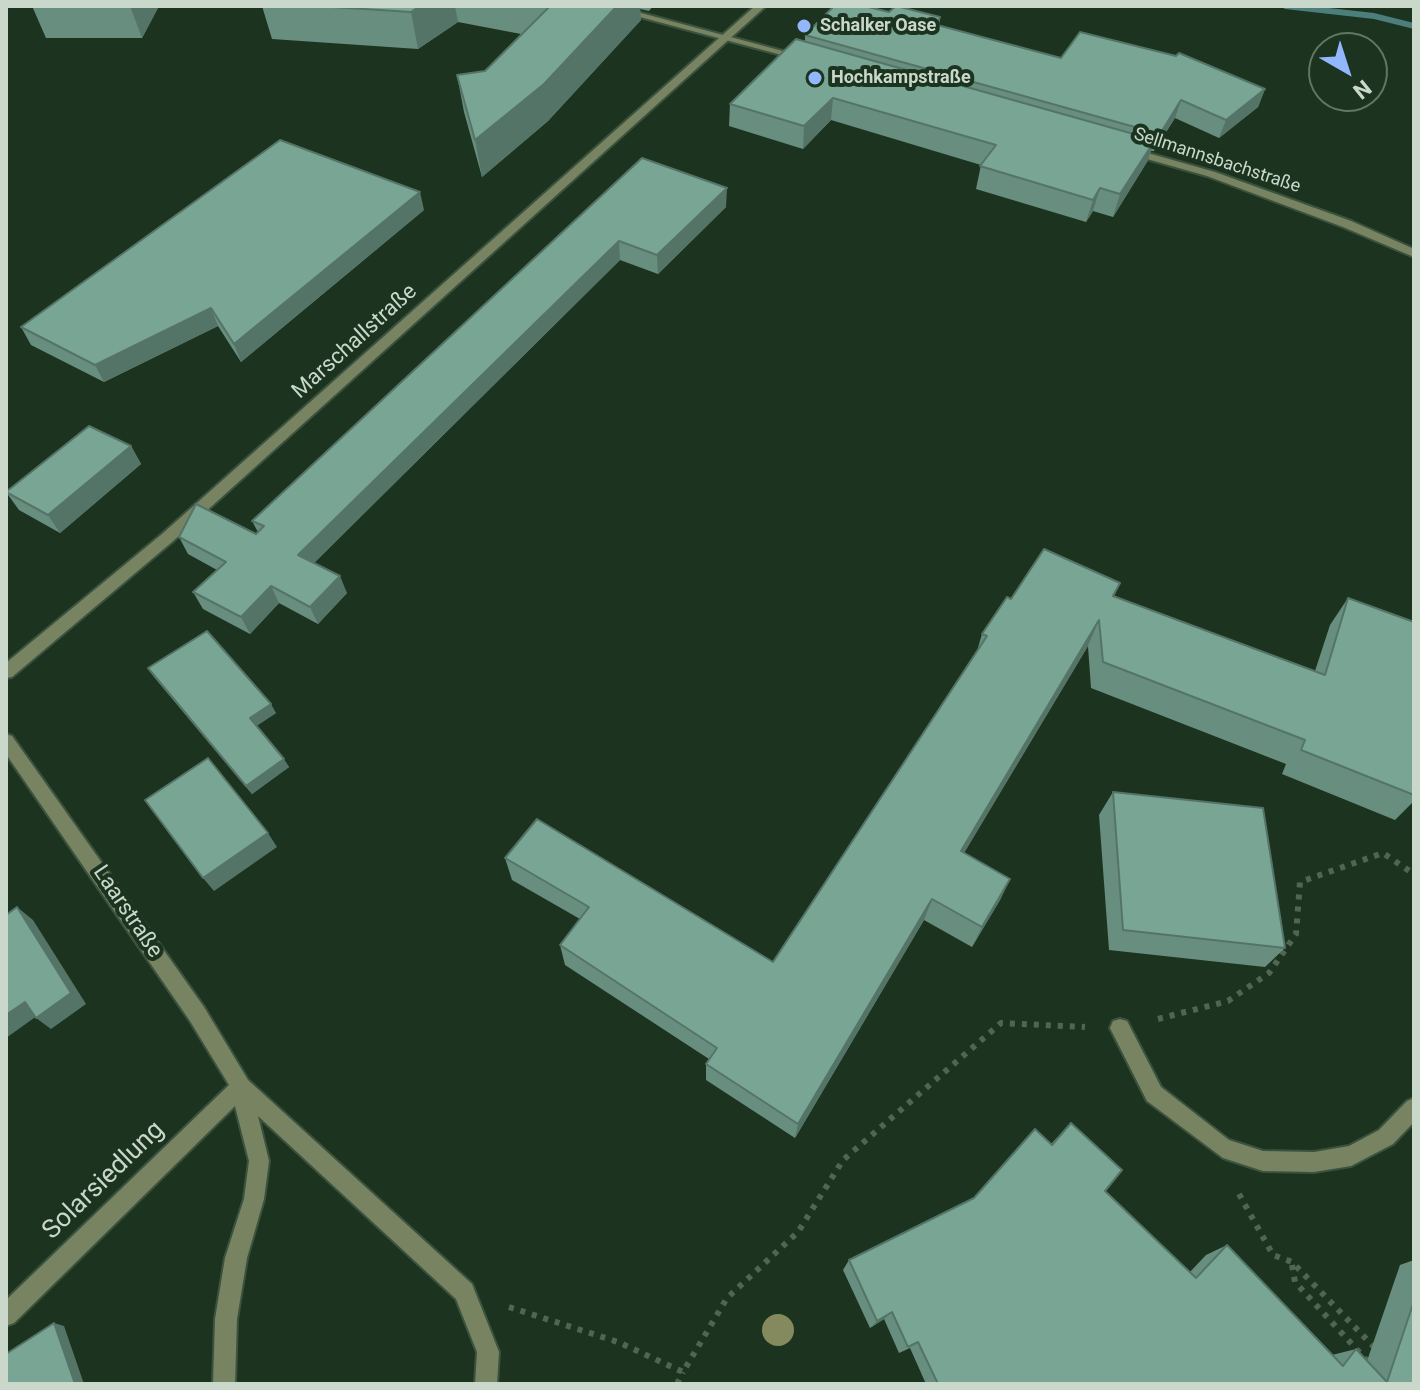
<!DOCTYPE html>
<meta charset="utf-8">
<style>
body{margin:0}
#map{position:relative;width:1420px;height:1390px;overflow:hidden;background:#1c341f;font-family:Roboto,sans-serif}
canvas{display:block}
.frame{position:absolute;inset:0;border:8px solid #c9d8ca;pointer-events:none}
.north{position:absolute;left:1308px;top:32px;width:80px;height:80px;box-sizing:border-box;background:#1c341f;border:2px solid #617663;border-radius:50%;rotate:141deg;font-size:22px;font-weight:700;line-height:32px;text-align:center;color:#c9d8ca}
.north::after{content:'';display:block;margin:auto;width:28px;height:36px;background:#93b7fd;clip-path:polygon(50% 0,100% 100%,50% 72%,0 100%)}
</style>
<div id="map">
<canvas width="1420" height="1390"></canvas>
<div class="frame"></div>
<div class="north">N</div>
</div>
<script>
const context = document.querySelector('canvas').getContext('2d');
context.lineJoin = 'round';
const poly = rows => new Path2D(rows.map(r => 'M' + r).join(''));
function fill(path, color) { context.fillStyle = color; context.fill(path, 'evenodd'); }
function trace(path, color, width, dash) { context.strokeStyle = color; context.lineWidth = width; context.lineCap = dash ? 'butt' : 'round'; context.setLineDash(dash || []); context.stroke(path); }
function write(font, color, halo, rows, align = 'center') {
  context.font = font + ' Roboto,sans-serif'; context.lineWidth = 8; context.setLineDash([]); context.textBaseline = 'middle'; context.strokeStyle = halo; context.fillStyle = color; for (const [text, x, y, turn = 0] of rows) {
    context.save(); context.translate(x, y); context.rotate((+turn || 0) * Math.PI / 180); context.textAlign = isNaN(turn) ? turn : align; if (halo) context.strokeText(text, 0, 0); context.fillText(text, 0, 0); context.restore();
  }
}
fill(poly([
 [1280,6,1311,6,1374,13,1414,23,1414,29,1374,19,1285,9,1280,6]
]), '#4c7e7c');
const service = poly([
 [1120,1019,1127,1021,1161,1087,1229,1140,1263,1151,1314,1152,1349,1146,1379,1130,1407,1101,1414,1098,1414,1122,1393,1144,1351,1166,1314,1172,1263,1171,1223,1158,1147,1101,1110,1028,1113,1021,1120,1019]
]);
const minor = poly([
 [599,6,615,6,809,58,804,61,599,6],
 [1130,148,1215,172,1351,221,1414,249,1414,257,1343,227,1207,176,1126,153,1124,151,1130,148],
 [6,734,12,736,204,1007,248,1080,472,1284,499,1352,497,1384,475,1384,477,1352,456,1299,258,1116,269,1161,264,1199,247,1258,237,1319,235,1384,213,1384,215,1319,225,1258,244,1199,249,1161,235,1106,14,1323,6,1326,6,1300,229,1085,190,1021,6,754,6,734]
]);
const tertiary = poly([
 [755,6,766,6,172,542,12,677,6,678,6,663,162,534,755,6]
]);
trace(service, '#3b523e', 4);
trace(minor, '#3b523e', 4);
trace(tertiary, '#3b523e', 4);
trace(poly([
 [1158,1019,1228,1001,1269,973,1296,934,1300,882,1383,853,1414,874],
 [1239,1194,1273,1255,1292,1262,1375,1348],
 [1292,1265,1295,1282,1371,1365],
 [509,1307,618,1342,683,1372,727,1298,798,1232,843,1160,1001,1023,1085,1027],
 [677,1384,683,1372]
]), '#506653', 6, [5, 7]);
fill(service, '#778361');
fill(minor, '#778361');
fill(tertiary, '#778361');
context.fillStyle = '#848a5d';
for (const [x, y] of [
 [778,1330]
]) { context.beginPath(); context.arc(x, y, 16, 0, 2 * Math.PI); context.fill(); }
fill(poly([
 [32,6,159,6,142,38,46,38],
 [262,6,653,6,649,11,640,9,641,20,548,121,482,177,464,112,457,75,485,71,521,34,458,22,418,49,272,39],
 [889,12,940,17,939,26,1061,58,1265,89,1258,107,1219,138,1175,118,1154,151,1151,151,1147,162,1113,217,1093,211,1086,222,976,189,981,165,831,120,803,149,729,126,730,104,805,42,805,35],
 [642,158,726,207,658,274,620,260,314,563,347,593,318,624,279,603,250,634,203,609,193,592,217,570,188,554,179,537,256,534,258,532,252,521],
 [424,210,241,362,218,326,104,382,31,345,21,327],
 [131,446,141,464,60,533,19,510,6,492],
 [1120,583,1114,596,1315,671,1330,625,1348,598,1414,622,1414,801,1395,820,1282,774,1286,764,1091,688,1088,646,964,853,1010,879,1000,900,972,947,924,920,795,1138,706,1080,706,1064,709,1059,565,965,560,945,580,919,512,880,505,858,773,962,977,651,982,634,1011,599],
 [148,668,276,713,256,726,289,767,252,794,154,677],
 [1113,792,1285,948,1265,967,1109,950,1099,815],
 [1071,1123,1105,1191,1190,1272,1206,1255,1227,1245,1332,1355,1356,1349,1367,1361,1400,1265,1414,1260,1414,1384,926,1384,910,1348,899,1353,884,1319,870,1328,843,1270,849,1260,974,1198,1051,1144]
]), '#688e80');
fill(poly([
 [130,6,159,6,142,38],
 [420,6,455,6,458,22,418,49,411,12],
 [617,6,640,6,641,20,548,121,482,177,475,140],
 [1265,89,1258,107,1219,138,1226,120],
 [833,98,831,120,803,149,804,126],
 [1181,100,1175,118,1154,151,1160,134],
 [1155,140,1147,162,1113,217,1120,194],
 [727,188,726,207,658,274,657,255],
 [1100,188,1093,211,1086,222,1093,200],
 [420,192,424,210,241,362,234,344],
 [619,241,620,260,305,572,298,555],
 [211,308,218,326,104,382,95,365],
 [131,446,141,464,60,533,48,515],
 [340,576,347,593,318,624,310,607],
 [271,586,279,603,250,634,241,617],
 [1099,620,1088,646,952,873,961,851],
 [271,704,276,713,255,727,250,718],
 [284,759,289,767,252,794,246,786],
 [268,833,277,847,214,891,203,878],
 [1010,879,1000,900,972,947,982,927],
 [932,899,924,920,795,1138,798,1124],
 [17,907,33,920,86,1004,51,1029,36,1018],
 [25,1002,41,1013,6,1038,6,1015],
 [892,1312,884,1319,870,1328,877,1321],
 [54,1323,64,1326,84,1384,75,1384]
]), '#557468');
const building = poly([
 [317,6,420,6,411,12,317,6],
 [550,6,617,6,544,84,475,140,457,75,485,71,550,6],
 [834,6,864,6,889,12,896,6,940,17,937,25,1061,58,1080,32,1176,56,1179,53,1265,89,1226,120,1181,100,1160,134,805,35,834,6],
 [796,39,1155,140,1120,194,1100,188,1093,200,980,166,996,145,833,98,804,126,730,104,796,39],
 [280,140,420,192,234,344,211,308,95,365,21,327,280,140],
 [642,158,727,188,657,255,619,241,298,555,340,576,310,607,271,586,241,617,193,592,226,562,179,537,196,504,256,534,264,526,252,521,642,158],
 [89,426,131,446,48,515,6,492,89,426],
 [1044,549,1120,583,1113,596,1325,675,1348,598,1414,622,1414,795,1301,750,1305,740,1103,662,1099,620,961,851,1010,879,982,927,932,899,798,1124,706,1064,717,1048,560,945,589,907,505,858,537,819,773,962,987,636,982,634,1007,597,1011,599,1044,549],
 [207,631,271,704,250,718,284,759,246,786,148,668,207,631],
 [208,758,268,833,203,878,145,800,208,758],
 [1113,792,1263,808,1285,948,1123,930,1113,792],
 [17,907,71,993,36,1018,25,1002,6,1015,6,915,17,907],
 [1071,1123,1122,1170,1105,1191,1196,1278,1227,1245,1343,1366,1356,1349,1387,1382,1414,1301,1414,1384,938,1384,918,1342,908,1347,892,1312,877,1321,849,1260,974,1198,1035,1129,1052,1145,1071,1123],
 [54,1323,75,1384,6,1384,6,1354,54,1323]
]);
fill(building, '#79a595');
trace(building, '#557468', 2);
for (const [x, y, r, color] of [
 [804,26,8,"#93b7fd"],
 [815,78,8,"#93b7fd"]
]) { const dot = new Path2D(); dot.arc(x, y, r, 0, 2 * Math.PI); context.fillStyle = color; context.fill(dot); trace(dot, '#1c341f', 3); }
write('bold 18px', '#c9d8ca', '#1c341f', [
 ["Schalker Oase",820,26],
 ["Hochkampstraße",831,78]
], 'left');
write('18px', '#c9d8ca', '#1c341f', [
 ["Sellmannsbachstraße",1217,161,18]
]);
write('22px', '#c9d8ca', '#1c341f', [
 ["Marschallstraße",355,342,-42],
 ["Laarstraße",127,912,56]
]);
write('26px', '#c9d8ca', '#1c341f', [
 ["Solarsiedlung",104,1181,-44]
]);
</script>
